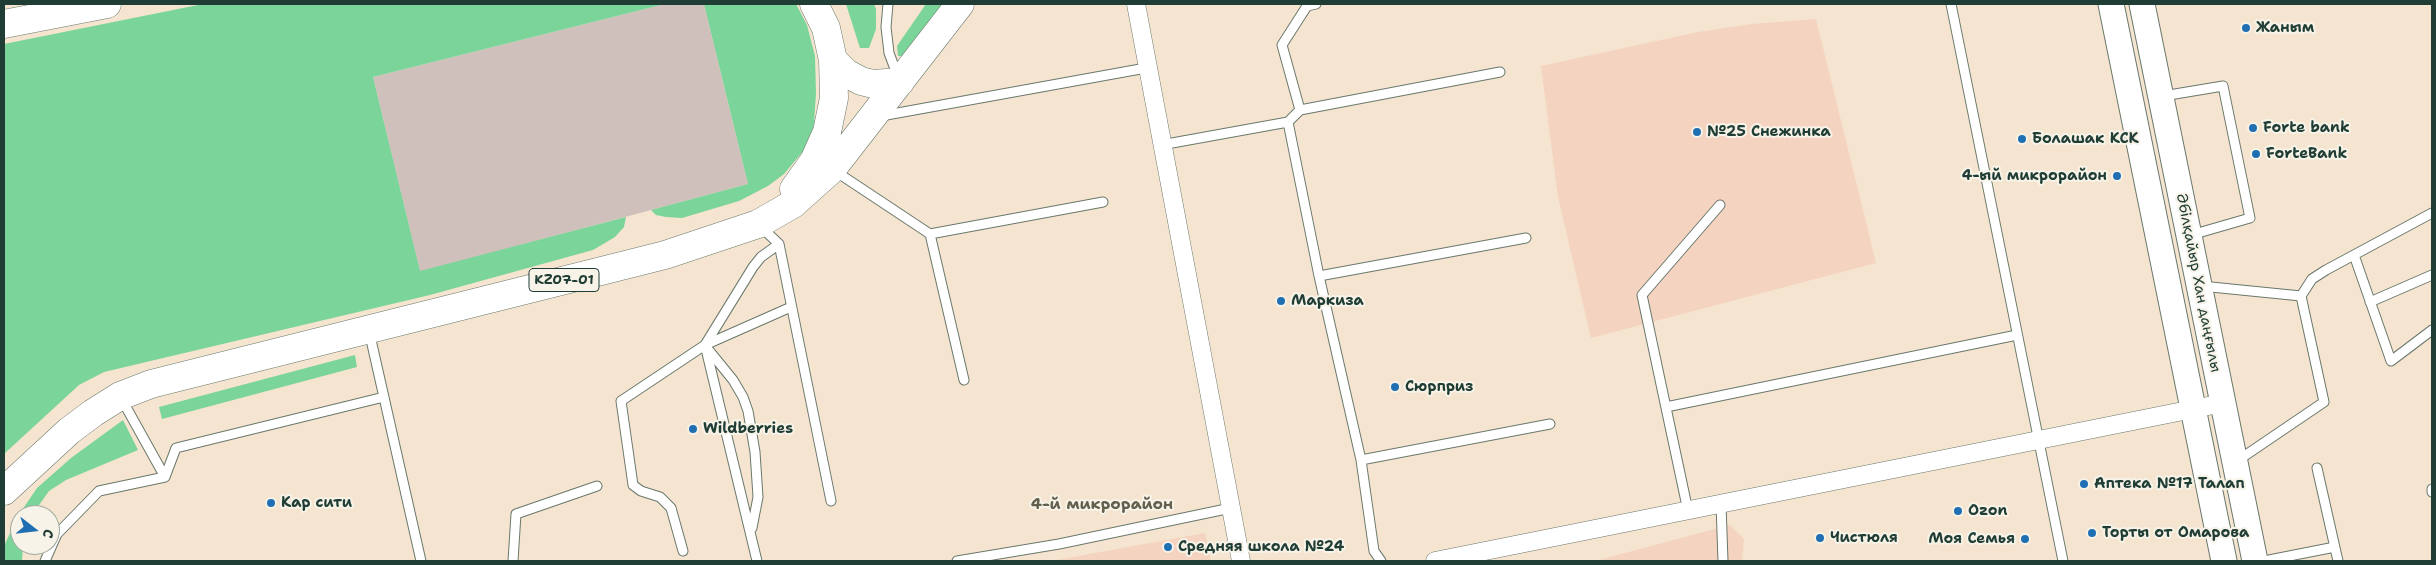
<!DOCTYPE html>
<meta charset="utf-8">
<style>
body{margin:0}
#map{position:relative;width:2436px;height:565px;overflow:hidden;background:#f5e5d0;font-family:"Shantell Sans",sans-serif}
canvas{display:block}
.frame{position:absolute;inset:0;border:5px solid #1f3d34;pointer-events:none}
.north{position:absolute;left:10px;top:505px;width:50px;height:50px;box-sizing:border-box;background:#f7f3e8;border:1px solid #a1aaa0;border-radius:50%;rotate:106deg;font-size:14px;font-weight:700;line-height:20px;text-align:center;color:#1f3d34}
.north::after{content:'';display:block;margin:auto;width:18px;height:22px;background:#1f6fb2;clip-path:polygon(50% 0,100% 100%,50% 72%,0 100%)}
</style>
<div id="map">
<canvas width="2436" height="565"></canvas>
<div class="frame"></div>
<div class="north">С</div>
</div>
<script>
const context = document.querySelector('canvas').getContext('2d');
context.lineJoin = 'round';
function fill(path, color) { context.fillStyle = color; context.fill(path, 'evenodd'); }
const poly = rows => new Path2D(rows.map(r => 'M' + r).join(''));
function trace(path, color, width, dash) { context.strokeStyle = color; context.lineWidth = width; context.lineCap = dash ? 'butt' : 'round'; context.setLineDash(dash || []); context.stroke(path); }
function write(font, color, halo, rows, align = 'center') {
  context.font = font + ' "Shantell Sans",sans-serif'; context.lineWidth = 4; context.setLineDash([]); context.textBaseline = 'middle'; context.strokeStyle = halo; context.fillStyle = color; for (const [text, x, y, turn = 0] of rows) {
    context.save(); context.translate(x, y); context.rotate((+turn || 0) * Math.PI / 180); context.textAlign = isNaN(turn) ? turn : align; if (halo) context.strokeText(text, 0, 0); context.fillText(text, 0, 0); context.restore();
  }
}
fill(poly([
 [1816,19,1876,263,1591,338,1558,197,1541,66,1698,32,1752,24],
 [1730,525,1744,539,1742,561,1595,561],
 [1205,533,1211,561,1051,561]
]), '#f4d3c0');
fill(poly([
 [665,4,704,4,748,184,420,272,373,77]
]), '#d0c0bc');
fill(poly([
 [203,4,665,4,373,77,420,271,626,217,624,227,615,237,593,250,430,295,104,372,79,385,4,454,4,44],
 [704,4,796,4,807,25,815,56,816,93,814,124,809,144,784,174,768,186,739,201,682,218,666,217,656,215,651,210,748,184],
 [846,4,874,4,876,9,876,29,869,48,860,48],
 [926,4,944,4,908,56,898,56,897,46],
 [355,355,357,367,162,419,159,407],
 [123,420,138,450,66,480,49,491,32,515,20,515,20,545,23,545,22,561,4,561,4,546,18,516,37,488,71,458]
]), '#7bd499');
const service = poly([
 [888,4,886,27,889,53,898,77],
 [1951,4,2063,561],
 [2163,96,2223,86,2250,218,2191,235],
 [1300,110,1282,45,1307,6,1316,4],
 [881,116,1146,68],
 [1288,122,1300,110,1500,72],
 [1161,145,1288,122,1319,276,1361,460,1374,551,1381,561],
 [835,171,930,234,964,380],
 [760,226,779,244,831,501],
 [930,234,1103,202],
 [2354,255,2391,361,2432,330],
 [1319,276,1526,238],
 [2201,286,2301,296,2324,402,2237,461],
 [2301,296,2312,279,2326,270,2432,213],
 [2370,302,2432,275],
 [369,331,421,561],
 [707,348,733,380,743,397,748,411,755,452,758,497,752,528],
 [1666,407,2017,335],
 [1361,460,1550,424],
 [2317,468,2338,561],
 [165,477,176,448,384,397],
 [2432,489,2432,492],
 [1721,504,1723,561],
 [1688,511,1642,295,1720,205],
 [683,551,671,508,660,497,641,491,633,485,621,401,705,345,791,307],
 [45,561,57,534,99,491,165,477,121,398],
 [513,561,516,514,597,486],
 [757,561,705,345,753,267,761,257,779,244],
 [957,561,1059,544,1231,508],
 [2264,561,2335,547]
]);
const minor = poly([
 [1136,4,1241,561],
 [1435,561,2223,403]
]);
const secondary = poly([
 [2111,4,2224,561],
 [2142,4,2255,561]
]);
const primary = poly([
 [833,60,846,73,861,81,873,84,900,82],
 [794,189,814,161,827,132,834,98,833,60,826,28,814,4],
 [4,491,69,431,93,413,120,396,151,384,665,255,758,224,793,204,832,169,960,4]
]);
const trunk = poly([
 [4,24,107,4]
]);
trace(service, '#6a786b', 11);
trace(minor, '#6a786b', 19);
trace(secondary, '#6a786b', 27);
trace(primary, '#6a786b', 29);
trace(trunk, '#6a786b', 29);
trace(service, '#fff', 9);
trace(minor, '#fff', 18);
trace(secondary, '#fff', 25);
trace(primary, '#fff', 28);
trace(trunk, '#fff', 28);
for (const [x, y, r, color] of [
 [2246,28,5,"#1f6fb2"],
 [2253,128,5,"#1f6fb2"],
 [1697,132,5,"#1f6fb2"],
 [2022,139,5,"#1f6fb2"],
 [2256,154,5,"#1f6fb2"],
 [2117,176,5,"#1f6fb2"],
 [1281,301,5,"#1f6fb2"],
 [1395,387,5,"#1f6fb2"],
 [693,429,5,"#1f6fb2"],
 [2084,484,5,"#1f6fb2"],
 [271,503,5,"#1f6fb2"],
 [1958,511,5,"#1f6fb2"],
 [2092,533,5,"#1f6fb2"],
 [1820,538,5,"#1f6fb2"],
 [2025,539,5,"#1f6fb2"],
 [1168,547,5,"#1f6fb2"]
]) { const dot = new Path2D(); dot.arc(x, y, r, 0, 2 * Math.PI); context.fillStyle = color; context.fill(dot); trace(dot, '#f7f3e8', 2); }
for (const [x, y, w] of [
 [564,280,70]
]) { const box = new Path2D(); box.roundRect(x - w / 2, y - 11.5, w, 23, 4); context.fillStyle = '#f7f3e8'; context.fill(box); trace(box, '#1f3d34', 1); }
write('bold 14px', '#1f3d34', null, [
 ["KZ07-01",564,280]
]);
write('bold 15px', '#1f3d34', '#f7f3e8', [
 ["Жаным",2256,28],
 ["Forte bank",2263,128],
 ["№25 Снежинка",1707,132],
 ["Болашак КСК",2032,139],
 ["ForteBank",2266,154],
 ["4-ый микрорайон",2107,176,"right"],
 ["Маркиза",1291,301],
 ["Сюрприз",1405,387],
 ["Wildberries",703,429],
 ["Аптека №17 Талап",2094,484],
 ["Кар сити",281,503],
 ["Ozon",1968,511],
 ["Торты от Омарова",2102,533],
 ["Чистюля",1830,538],
 ["Моя Семья",2015,539,"right"],
 ["Средняя школа №24",1178,547]
], 'left');
write('15px', '#1f3d34', '#f7f3e8', [
 ["Әбілқайыр Хан даңғылы",2198,283,79]
]);
write('bold 16px', '#62604d', '#f7f3e8', [
 ["4-й микрорайон",1102,505]
]);
</script>
